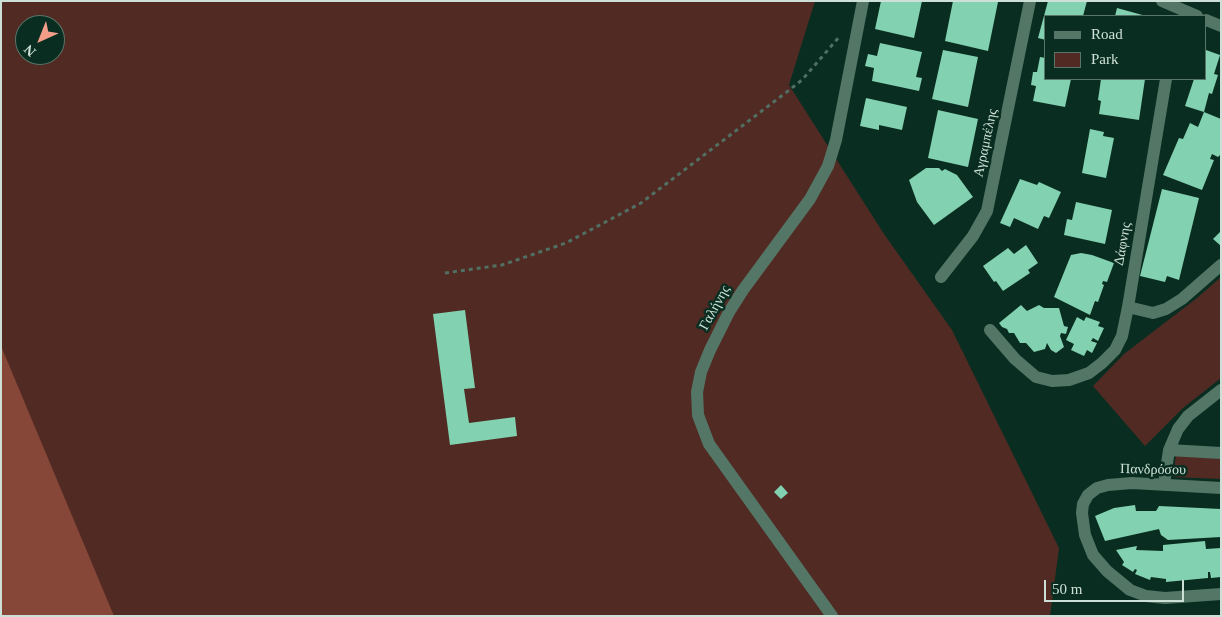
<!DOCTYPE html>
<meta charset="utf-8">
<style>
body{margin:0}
#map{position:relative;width:1222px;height:617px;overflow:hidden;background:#092d20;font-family:Georgia,serif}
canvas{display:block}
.frame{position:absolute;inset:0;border:2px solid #cde0d7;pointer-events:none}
.legend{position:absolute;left:1044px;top:15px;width:162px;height:65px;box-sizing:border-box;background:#092d20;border:1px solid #577569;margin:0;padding:6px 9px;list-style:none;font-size:15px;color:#cde0d7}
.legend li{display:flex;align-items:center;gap:10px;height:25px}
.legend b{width:25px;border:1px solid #577569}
.north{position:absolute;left:15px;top:15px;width:50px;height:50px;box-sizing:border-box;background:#092d20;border:1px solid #577569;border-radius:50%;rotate:224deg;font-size:14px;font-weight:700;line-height:20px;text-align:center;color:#cde0d7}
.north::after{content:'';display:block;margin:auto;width:18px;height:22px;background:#f49e8a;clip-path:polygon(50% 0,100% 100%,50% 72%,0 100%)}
.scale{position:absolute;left:1044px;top:580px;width:140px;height:22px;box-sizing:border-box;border:2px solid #cde0d7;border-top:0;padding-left:6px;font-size:15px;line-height:18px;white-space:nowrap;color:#cde0d7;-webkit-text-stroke:4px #092d20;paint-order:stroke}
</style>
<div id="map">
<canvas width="1222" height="617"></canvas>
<div class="frame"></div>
<ul class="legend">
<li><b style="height:6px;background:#537667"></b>Road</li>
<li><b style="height:14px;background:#512b23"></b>Park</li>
</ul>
<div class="north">N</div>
<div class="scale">50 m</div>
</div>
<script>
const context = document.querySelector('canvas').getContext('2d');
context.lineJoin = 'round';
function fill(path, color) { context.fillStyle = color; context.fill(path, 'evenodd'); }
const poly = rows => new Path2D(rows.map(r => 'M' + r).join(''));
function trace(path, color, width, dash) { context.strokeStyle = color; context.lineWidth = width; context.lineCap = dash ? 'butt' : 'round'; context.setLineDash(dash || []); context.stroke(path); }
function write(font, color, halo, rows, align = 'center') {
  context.font = font + ' Georgia,serif'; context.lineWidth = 5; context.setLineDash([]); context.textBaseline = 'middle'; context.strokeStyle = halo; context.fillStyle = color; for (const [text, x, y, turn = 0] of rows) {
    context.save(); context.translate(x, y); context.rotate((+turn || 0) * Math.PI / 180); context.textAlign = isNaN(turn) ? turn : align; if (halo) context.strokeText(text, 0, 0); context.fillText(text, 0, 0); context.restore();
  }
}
fill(poly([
 [1,1,815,1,789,85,884,234,952,330,1059,548,1050,616,1,616],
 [25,25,55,25,55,55,25,55],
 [1221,277,1221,378,1183,408,1145,446,1093,386,1124,354,1197,298],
 [1176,455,1221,459,1221,479,1173,477]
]), '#512b23');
fill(poly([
 [1,346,114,616,1,616]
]), '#864638');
fill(poly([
 [881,1,922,1,914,38,875,29],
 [953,1,998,2,988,51,945,41],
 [1048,1,1087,1,1083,16,1046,16,1046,40,1038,38],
 [1117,8,1146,16,1115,16],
 [880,43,922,52,916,77,922,78,919,91,872,81,874,68,865,66,868,54,877,56],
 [943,50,978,57,968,107,932,99],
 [1206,50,1220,55,1214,74,1218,75,1212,94,1209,93,1204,112,1185,106,1194,79,1206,79],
 [1040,57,1046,58,1046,79,1071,79,1065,107,1033,101,1036,86,1031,85,1033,72,1037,72],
 [1101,79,1145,79,1139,120,1099,114,1101,101,1098,100],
 [866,98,907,107,902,130,879,125,879,130,860,126],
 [938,110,978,119,968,167,928,158],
 [1204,112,1221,119,1221,154,1218,157,1212,154,1210,159,1214,160,1202,190,1163,175,1179,138,1183,139,1190,123,1198,127],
 [1090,129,1104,132,1103,136,1114,138,1106,178,1082,173],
 [926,168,939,168,942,171,945,169,957,175,973,197,934,225,917,202,909,180],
 [1020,179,1037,185,1039,182,1061,192,1049,218,1044,216,1038,229,1014,218,1010,227,1000,223],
 [1162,189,1199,198,1179,280,1167,276,1165,282,1140,276],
 [1076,202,1112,210,1105,244,1064,235,1067,219,1072,220],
 [1221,231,1221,246,1213,239],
 [1026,245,1038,263,1028,270,1030,273,1003,291,996,281,994,282,983,266,1008,248,1014,254],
 [1081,253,1092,255,1114,263,1107,282,1103,281,1102,284,1104,285,1098,302,1095,301,1090,315,1054,297,1071,255],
 [1021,305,1027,311,1039,305,1044,308,1059,308,1064,326,1068,327,1066,334,1061,333,1060,336,1064,347,1056,353,1051,350,1047,343,1045,349,1034,352,1026,343,1020,343,1014,333,1009,333,1007,329,1002,327,999,323],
 [465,310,475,388,464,389,469,423,515,417,517,436,450,445,433,314],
 [1077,317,1084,321,1086,317,1100,322,1098,326,1104,328,1098,341,1093,338,1091,341,1097,343,1092,353,1087,350,1084,356,1071,350,1074,344,1066,340],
 [781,485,788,493,781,499,774,492],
 [1135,505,1136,511,1156,511,1159,506,1221,509,1221,537,1168,540,1161,535,1159,529,1105,541,1095,516,1114,508],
 [1205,541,1206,549,1221,548,1221,577,1211,578,1210,572,1208,572,1208,578,1166,582,1166,579,1151,577,1150,580,1135,574,1137,570,1135,569,1133,572,1122,565,1124,562,1116,550,1137,546,1136,550,1163,551,1163,545]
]), '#82d1b0');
trace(poly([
 [445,273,502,265,566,243,641,203,788,91,802,80,840,36]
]), '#516f63', 3, [4, 4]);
trace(poly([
 [1162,1,1197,16],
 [1206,20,1221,26],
 [1166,79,1128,307,1153,313,1166,309,1182,299,1221,265],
 [941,277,973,236,987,211,1030,1],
 [990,330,1015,359,1036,377,1052,381,1069,380,1089,373,1102,363,1115,350,1122,336,1128,307],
 [1169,450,1221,453],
 [1164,484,1169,450,1178,429,1188,416,1221,390],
 [1221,488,1132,483,1108,485,1097,488,1088,495,1083,504,1082,513,1085,535,1093,555,1107,571,1130,590,1146,596,1165,598,1221,594],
 [832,616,709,444,698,415,697,392,701,372,710,350,729,312,743,290,810,199,828,166,836,140,863,1]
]), '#537667', 12);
write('14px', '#cde0d7', '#092d20', [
 ["Αγραμπέλης",986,143,-78],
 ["Δάφνης",1123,244,-80],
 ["Γαλήνης",715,308,-61],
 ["Πανδρόσου",1153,470,1]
]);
</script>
